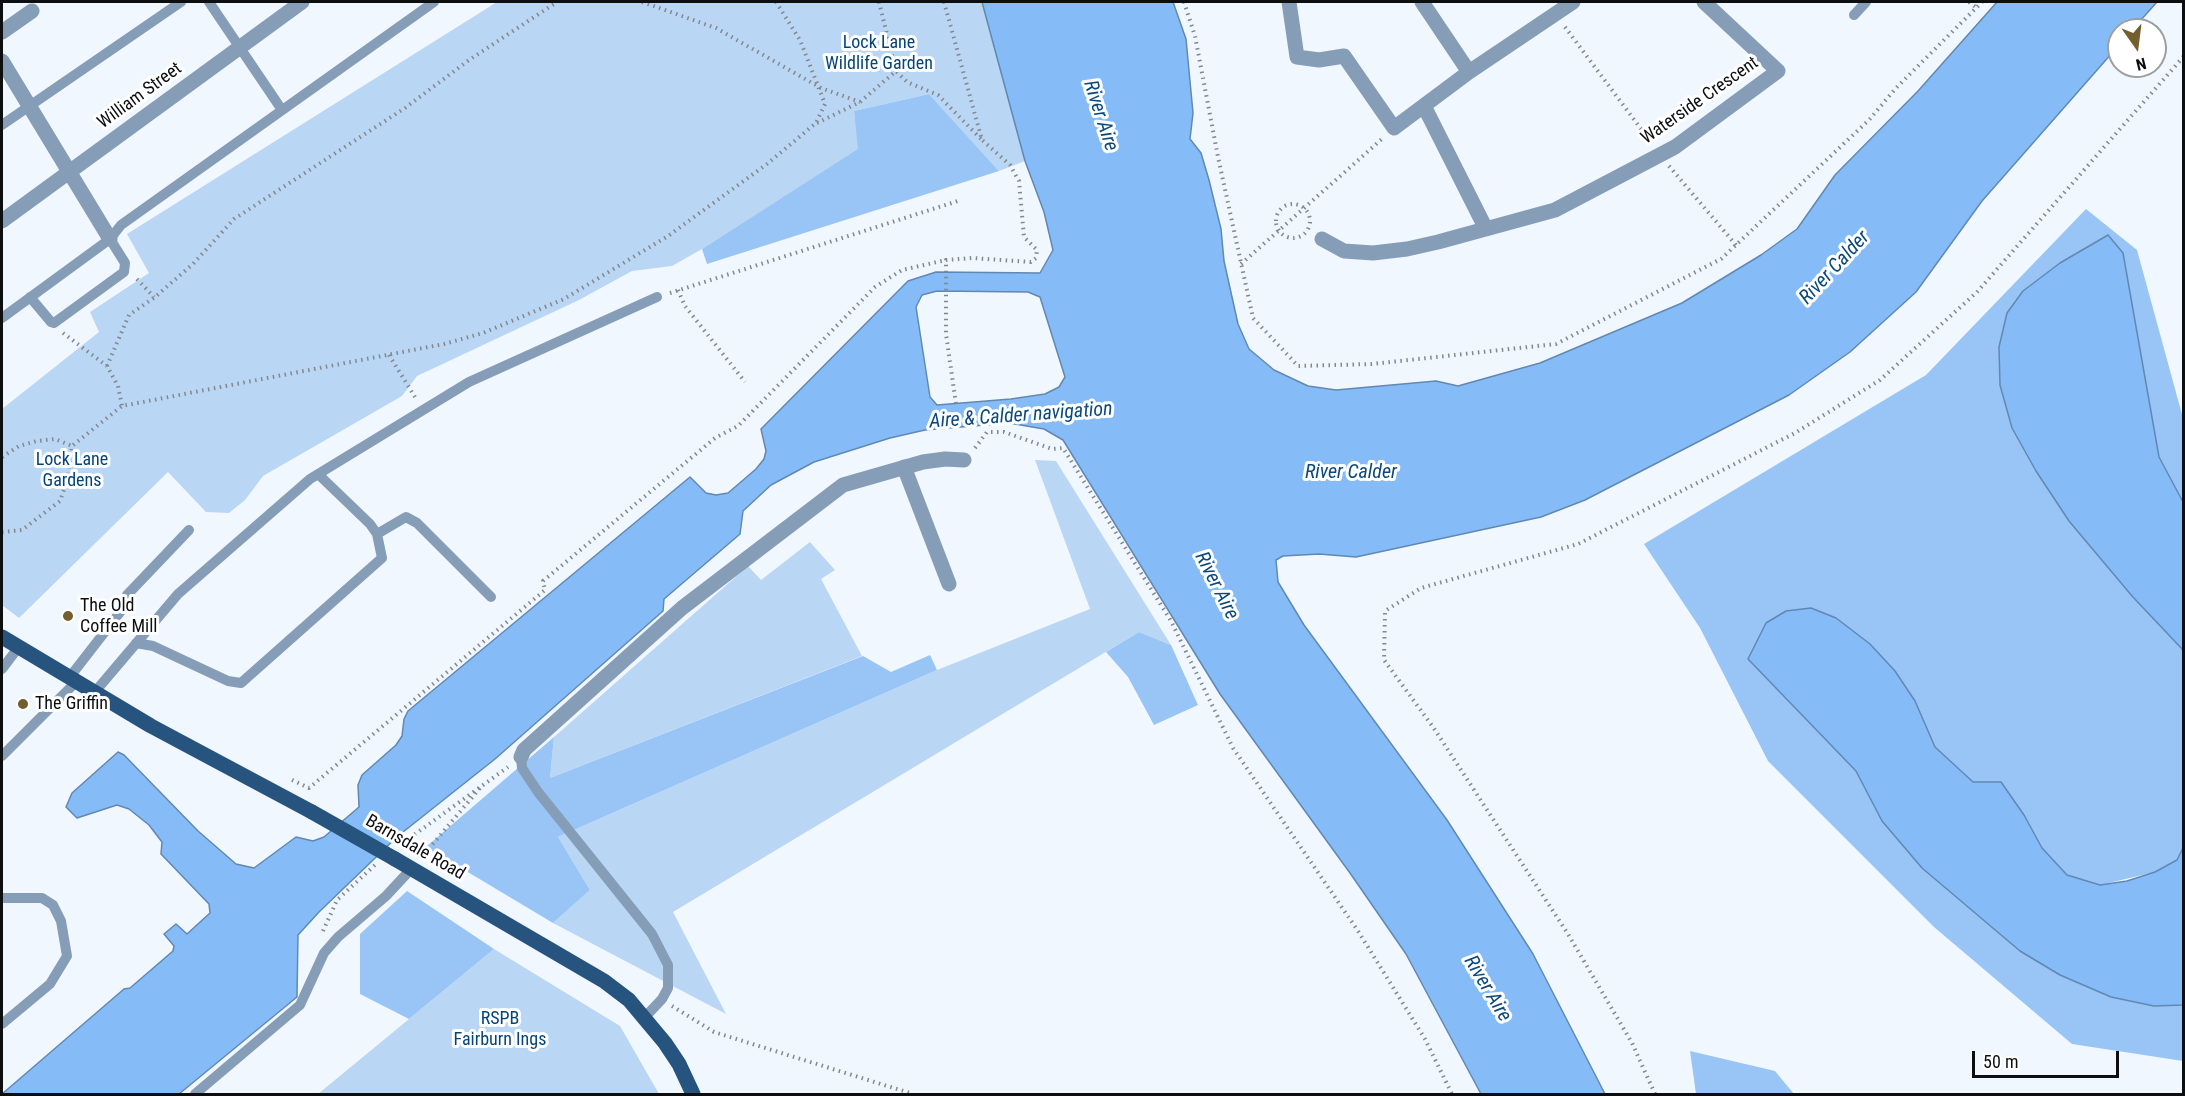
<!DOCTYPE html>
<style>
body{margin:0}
#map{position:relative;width:2185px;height:1096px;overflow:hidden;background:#f1f7fe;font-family:"Roboto Condensed",sans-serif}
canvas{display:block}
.frame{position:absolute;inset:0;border:3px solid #0c0e10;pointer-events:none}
.north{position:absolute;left:2107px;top:18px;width:60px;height:60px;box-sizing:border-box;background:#fff;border:2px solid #9e9f9f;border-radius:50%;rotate:166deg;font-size:16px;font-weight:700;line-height:24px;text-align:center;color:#0c0e10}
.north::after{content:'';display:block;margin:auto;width:21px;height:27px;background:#735f2e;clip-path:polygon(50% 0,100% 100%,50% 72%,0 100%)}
.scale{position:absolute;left:1972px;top:1051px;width:147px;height:27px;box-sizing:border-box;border:3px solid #0c0e10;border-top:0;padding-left:8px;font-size:18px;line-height:21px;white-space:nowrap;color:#0c0e10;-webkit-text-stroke:4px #fff;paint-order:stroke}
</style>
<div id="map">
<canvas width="2185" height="1096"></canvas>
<div class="frame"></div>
<div class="north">N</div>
<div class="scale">50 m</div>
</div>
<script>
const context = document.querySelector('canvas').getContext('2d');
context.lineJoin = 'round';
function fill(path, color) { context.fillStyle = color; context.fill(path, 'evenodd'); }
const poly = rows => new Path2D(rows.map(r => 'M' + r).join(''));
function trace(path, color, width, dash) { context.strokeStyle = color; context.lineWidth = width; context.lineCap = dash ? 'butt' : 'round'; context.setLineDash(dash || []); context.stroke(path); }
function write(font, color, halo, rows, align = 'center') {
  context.font = font + ' "Roboto Condensed",sans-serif'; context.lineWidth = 6; context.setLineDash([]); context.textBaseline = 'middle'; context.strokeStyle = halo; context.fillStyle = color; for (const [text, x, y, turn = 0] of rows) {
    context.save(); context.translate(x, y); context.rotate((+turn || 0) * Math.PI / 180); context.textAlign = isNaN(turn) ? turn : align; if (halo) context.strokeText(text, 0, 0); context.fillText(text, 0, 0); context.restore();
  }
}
fill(poly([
 [497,2,982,2,1025,161,999,171,929,94,854,111,859,149,702,249,672,266,632,271,579,300,417,376,402,396,263,476,245,500,229,513,206,512,168,472,19,618,2,605,2,409,99,332,90,312,149,273,127,234],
 [1035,460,1056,461,1171,645,1139,632,673,912,726,1014,553,923,590,890,558,837,937,670,1090,609],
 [810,542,835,570,821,579,862,656,550,778,554,737,748,566,761,580],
 [494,949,620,1026,659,1094,318,1094]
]), '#bad6f5');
fill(poly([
 [929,94,999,171,707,264,702,249,858,149,854,111],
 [2086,209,2137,250,2183,418,2183,502,2159,457,2123,253,2108,236,2060,263,2023,291,2007,313,1999,347,2000,385,2012,428,2036,471,2069,521,2132,596,2183,650,2184,848,2177,860,2155,872,2100,885,2067,875,2042,848,2024,815,1973,782,1935,747,1915,701,1895,671,1870,644,1766,623,1748,659,1856,771,1882,821,1974,911,2020,951,2154,1006,2183,1005,2183,1061,2072,1044,1934,927,1768,761,1700,628,1644,544,1926,375],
 [1139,632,1171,645,1198,705,1154,725,1128,677,1106,652],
 [930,655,937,670,558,837,590,890,553,923,426,847,554,737,550,778,863,656,891,672],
 [407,891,494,949,409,1019,360,994,360,934],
 [1690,1051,1775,1071,1794,1094,1696,1094]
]), '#98c5f5');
const water = poly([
 [982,2,1173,2,1186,39,1193,113,1190,139,1201,153,1209,180,1221,229,1224,261,1238,324,1249,349,1274,370,1308,386,1336,390,1436,381,1458,386,1540,363,1682,303,1761,255,1797,229,1835,175,1918,91,1997,2,2157,2,2132,30,2119,30,2119,45,1982,201,1916,292,1850,352,1789,395,1585,500,1541,517,1356,557,1319,554,1283,556,1276,560,1278,582,1304,625,1447,820,1533,954,1605,1094,1481,1094,1406,954,1350,873,1220,694,1063,440,1044,429,1009,423,925,430,890,438,814,462,771,485,743,511,740,534,664,599,663,611,495,759,398,836,319,912,298,935,297,997,179,1094,2,1094,124,989,130,988,173,951,174,946,164,934,176,924,187,934,210,913,209,904,161,854,162,842,149,825,129,809,117,805,77,818,66,807,72,793,118,752,124,755,198,831,236,864,254,868,296,837,313,841,324,837,359,807,358,785,362,775,396,745,402,736,404,719,408,711,690,477,706,493,716,495,728,493,756,469,764,459,766,451,761,429,908,281,936,272,1040,273,1053,250,1044,212,1025,161,982,2],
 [937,291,1028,292,1040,297,1065,377,1059,387,1045,394,1011,399,937,405,930,397,916,307,922,295,937,291],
 [2108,235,2123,253,2159,457,2183,502,2183,650,2132,596,2069,521,2036,471,2012,428,2000,385,1999,347,2007,313,2023,291,2060,263,2108,235],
 [1811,608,1836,618,1870,644,1895,671,1915,701,1935,747,1973,782,2001,782,2024,815,2042,848,2067,875,2100,885,2127,881,2155,872,2177,860,2183,848,2183,1005,2154,1006,2111,997,2060,975,2020,951,1922,868,1882,821,1856,771,1748,659,1766,623,1786,611,1811,608]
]);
fill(water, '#85bcf8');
trace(water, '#6188b2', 1.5);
trace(poly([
 [642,2,716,28,821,88,860,102],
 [879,2,896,71,907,82,938,95,981,139],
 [944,2,982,140,1010,165,1019,181,1024,237,1037,250,1036,258,1031,262,972,258,946,260,946,334,956,404],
 [1184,2,1195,36,1218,157,1253,318,1298,366,1372,364,1556,344,1721,259,1869,120,1896,88,1982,2],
 [1969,2,1977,8],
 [1565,27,1650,141],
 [817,123,860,102,896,71],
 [1669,166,1736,245],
 '1276 221a17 17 0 1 1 34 0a17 17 0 1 1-34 0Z',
 [1241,264,1382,139],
 [137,279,154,297],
 [678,290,685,306,745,382],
 [670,293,961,200],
 [63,333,107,366,118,386,122,406],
 [389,355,415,397],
 [107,366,129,315,155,297,193,264,234,219,405,108,469,60,557,2],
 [975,448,987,432,1004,432,1052,449,1063,448,1171,621,1233,748,1358,931,1425,1039,1452,1094],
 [2,457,19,446,37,441,55,439,72,446],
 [2,532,22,530,60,501,67,481,72,446,122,406,444,344,483,333,564,299,668,236,767,164,816,123,825,104,800,40,776,2],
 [292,780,309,788,545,590,543,581,715,438,738,426,875,287,902,270,946,260],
 [400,845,508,767],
 [421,858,480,788],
 [323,931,337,900,375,865],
 [672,1006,714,1032,913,1094],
 [1655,1094,1632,1043,1568,934,1433,727,1384,660,1385,611,1421,588,1578,544,1795,433,1880,380,1977,292,2184,56]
]), '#84888c', 4, [1.5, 4.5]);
trace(poly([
 [209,2,282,110],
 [1854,15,1866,2],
 [2,125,181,2],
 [30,297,51,322,54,323,124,272,125,263,110,239],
 [2,318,110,239,121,225,434,2],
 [377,534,406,517,417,523,491,597],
 [136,643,153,646,228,681,241,683,382,558,377,534,370,524,318,474],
 [2,669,18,648],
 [69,678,128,602,127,595,189,530],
 [94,693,178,594,310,479,469,382,657,297],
 [2,756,76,682],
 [521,757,522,768,538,792,652,934,668,965,668,988,662,999,645,1017],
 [2,898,42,898,53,905,61,921,67,956,50,984,2,1024],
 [195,1094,300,1005,324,953,338,937,386,896,412,868]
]), '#869db7', 10);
trace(poly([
 [1289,2,1297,57,1319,60,1344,56,1394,128,1469,72,1573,2],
 [1422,2,1469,72],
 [2,32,32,11],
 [2,61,110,239],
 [1424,106,1486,229],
 [2,221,302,2],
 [1322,239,1344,251,1373,253,1407,249,1438,242,1555,210,1675,147,1778,71,1704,2],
 [904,467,949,584],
 [521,757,524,750,682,608,843,485,923,462,945,459,964,460]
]), '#869db7', 15);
trace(poly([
 [2,637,151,726,312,812],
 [395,859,604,981,629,1000,665,1043,679,1064,693,1094]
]), '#27537f', 15);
trace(poly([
 [312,812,395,859]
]), '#27537f', 15);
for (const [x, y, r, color] of [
 [68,616,6,"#735f2e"],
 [23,704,6,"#735f2e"]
]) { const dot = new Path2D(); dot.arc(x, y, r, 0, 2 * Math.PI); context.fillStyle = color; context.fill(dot); trace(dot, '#fff', 2); }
write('18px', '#054479', '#fff', [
 ["Lock Lane",879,43],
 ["Wildlife Garden",879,64],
 ["Lock Lane",72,460],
 ["Gardens",72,481],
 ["RSPB",500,1019],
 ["Fairburn Ings",500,1040]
]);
write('18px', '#0c0e10', '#fff', [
 ["William Street",140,96,-36],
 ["Waterside Crescent",1700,101,-35],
 ["Barnsdale Road",415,848,30]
]);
write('18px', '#0c0e10', '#fff', [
 ["The Old",80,606],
 ["Coffee Mill",80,627],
 ["The Griffin",35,704]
], 'left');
write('italic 20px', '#0a487d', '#fff', [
 ["River Aire",1100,116,72],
 ["River Calder",1835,268,-47],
 ["Aire & Calder navigation",1021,416,-4],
 ["River Calder",1351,473],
 ["River Aire",1216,586,63],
 ["River Aire",1487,989,59]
]);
</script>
